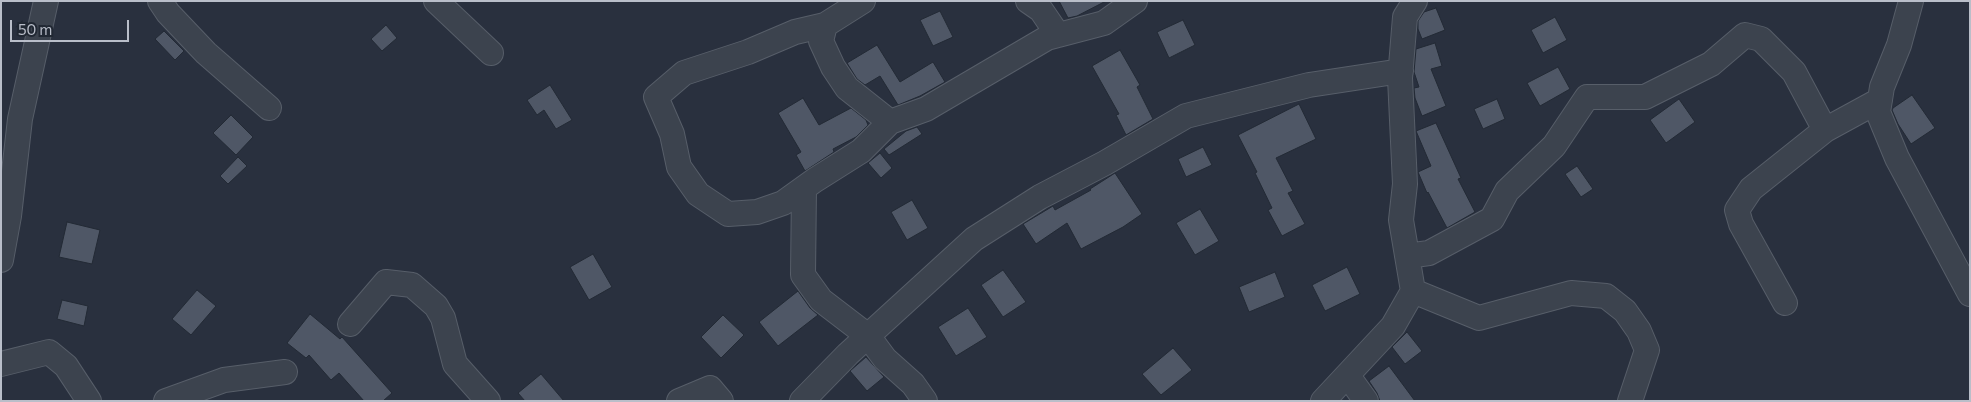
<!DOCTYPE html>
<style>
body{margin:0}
#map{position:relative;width:1971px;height:402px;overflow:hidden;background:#29303e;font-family:Commissioner,sans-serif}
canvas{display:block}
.frame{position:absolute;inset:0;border:2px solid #b9bec9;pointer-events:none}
.scale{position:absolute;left:10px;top:20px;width:119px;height:22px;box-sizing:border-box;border:2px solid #b9bec9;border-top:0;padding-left:6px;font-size:15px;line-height:18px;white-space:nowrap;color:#b9bec9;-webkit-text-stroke:4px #212833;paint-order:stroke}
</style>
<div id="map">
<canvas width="1971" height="402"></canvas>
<div class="frame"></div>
<div class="scale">50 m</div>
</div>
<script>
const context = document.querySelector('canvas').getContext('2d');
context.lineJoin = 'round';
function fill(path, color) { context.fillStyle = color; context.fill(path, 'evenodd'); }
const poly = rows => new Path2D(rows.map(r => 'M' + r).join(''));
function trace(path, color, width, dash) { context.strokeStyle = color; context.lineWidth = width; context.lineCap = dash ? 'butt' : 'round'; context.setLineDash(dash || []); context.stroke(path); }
const building = poly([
 [1059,1,1106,1,1077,16,1068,18,1059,1],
 [1436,8,1445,30,1422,39,1418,29,1418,21,1424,12,1436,8],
 [940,11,953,37,933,46,920,20,940,11],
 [1555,17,1567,40,1543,53,1531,30,1555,17],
 [1183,20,1195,45,1169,58,1157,32,1183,20],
 [386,25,397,38,382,51,371,39,386,25],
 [164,31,184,51,175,60,155,39,164,31],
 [1435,43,1442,66,1431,69,1446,106,1422,116,1415,98,1414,88,1419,87,1414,72,1416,49,1435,43],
 [877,45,900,82,933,62,945,82,920,96,898,105,880,76,865,85,857,79,847,63,877,45],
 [1120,50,1140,85,1137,87,1153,119,1126,135,1116,115,1119,114,1092,66,1120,50],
 [1558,67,1570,89,1540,106,1527,83,1558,67],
 [550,85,572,120,556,129,544,110,537,115,527,100,550,85],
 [1912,95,1935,128,1911,144,1898,124,1892,110,1893,108,1912,95],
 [803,98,819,125,851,108,866,120,868,125,856,137,833,149,834,152,805,171,796,155,801,152,778,113,803,98],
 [1497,99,1505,119,1483,129,1474,109,1497,99],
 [1679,99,1695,122,1666,143,1650,120,1679,99],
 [1299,104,1316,139,1276,158,1293,191,1288,193,1305,224,1282,236,1268,210,1272,208,1255,173,1257,172,1238,135,1299,104],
 [231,115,253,137,236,155,213,133,231,115],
 [1436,123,1461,178,1458,179,1475,212,1447,228,1428,192,1427,193,1418,172,1431,166,1416,131,1436,123],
 [917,127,922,134,889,155,884,149,906,131,917,127],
 [1203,147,1212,165,1186,177,1178,159,1203,147],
 [880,153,892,168,881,178,868,163,880,153],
 [238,157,247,166,228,184,220,176,238,157],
 [1577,166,1593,189,1581,197,1565,174,1577,166],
 [1115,173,1142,214,1123,227,1081,249,1067,223,1036,244,1023,224,1053,206,1055,210,1091,190,1090,189,1115,173],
 [912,200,928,228,907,240,891,212,912,200],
 [1200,209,1219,241,1195,255,1176,223,1200,209],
 [67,222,100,230,92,264,59,257,67,222],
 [593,254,612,287,589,300,570,267,593,254],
 [1347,267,1360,294,1325,311,1312,285,1347,267],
 [1003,270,1026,302,1003,317,981,285,1003,270],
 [1275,272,1285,297,1249,312,1239,287,1275,272],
 [197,290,216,306,191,335,172,319,197,290],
 [798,291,810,308,818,315,778,346,759,322,798,291],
 [62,300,88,306,84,326,57,319,62,300],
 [968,308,987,337,956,356,938,327,968,308],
 [310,314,340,339,342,337,392,393,383,401,364,401,339,373,331,380,309,355,306,358,287,343,310,314],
 [723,315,744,335,721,358,701,337,723,315],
 [1407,332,1422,351,1405,364,1392,347,1407,332],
 [1173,348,1192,370,1161,395,1142,374,1173,348],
 [866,357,884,377,867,391,850,371,866,357],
 [1389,366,1415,401,1380,401,1377,393,1369,381,1389,366],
 [541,374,564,401,525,401,518,393,541,374]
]);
fill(building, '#4f5766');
trace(building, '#232a35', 1);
const minor = poly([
 [160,1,168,13,206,53,269,108],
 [436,1,491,53],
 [863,1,825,25,821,41,833,67,847,88,890,122,926,109,1047,38,1104,23,1135,1],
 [1028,1,1041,10,1058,35],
 [1911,1,1899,45,1882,87,1878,112,1897,158,1970,294],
 [825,25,795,32,748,52,684,73,656,97,672,134,679,167,698,194,728,214,757,212,783,203,815,180,861,151,890,122],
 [804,188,803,275,821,300,868,336,885,359,913,384,925,401],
 [1407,256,1429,253,1492,219,1507,191,1554,146,1587,97,1645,97,1711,64,1745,35,1761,39,1794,72,1825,130,1880,100],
 [1,260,9,216,20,119,46,1],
 [1413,291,1479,318,1571,293,1606,296,1625,311,1639,331,1647,350,1630,401],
 [1785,303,1741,224,1737,210,1751,189,1825,130],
 [350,324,386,282,412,285,436,306,443,318,455,364,488,401],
 [1,364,49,352,66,366,89,401],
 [1348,376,1366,401],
 [166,401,224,380,285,372],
 [679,401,710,388,721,401],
 [802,401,848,354,974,239,1040,197,1105,163,1186,116,1309,85,1401,71],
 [1323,401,1393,326,1413,291,1401,220,1405,184,1400,78,1405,17,1415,1]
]);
trace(minor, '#575e69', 26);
trace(minor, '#3c434e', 24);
</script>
